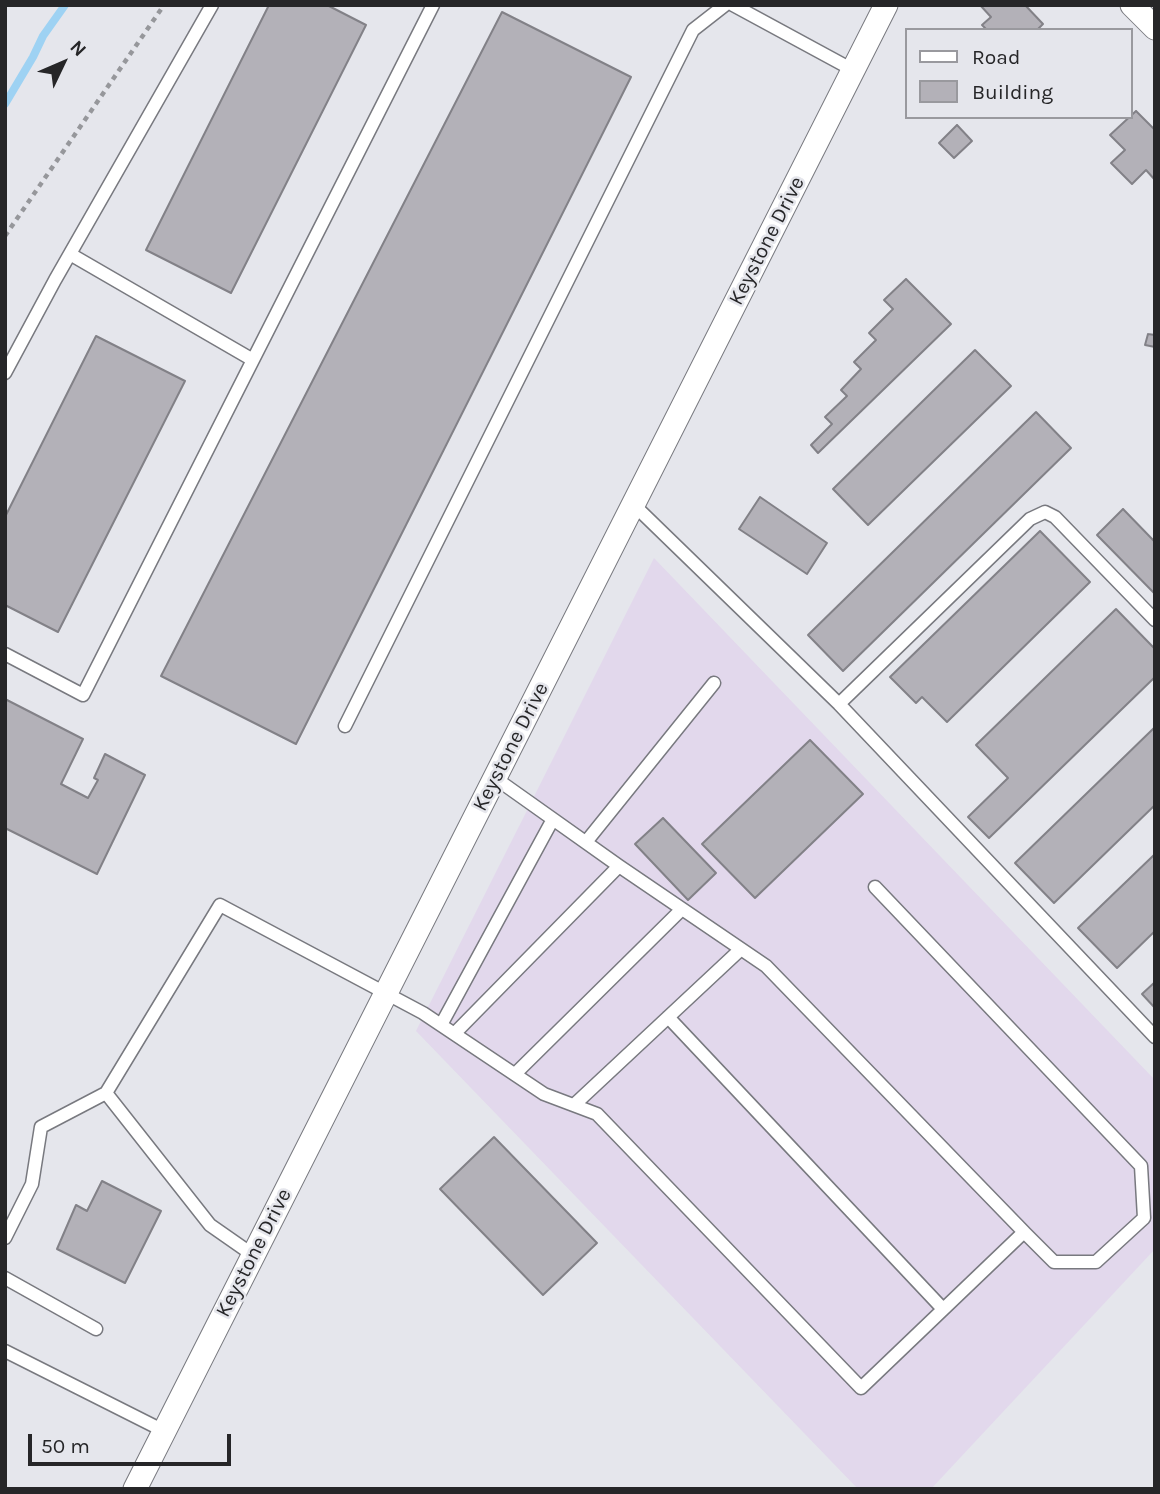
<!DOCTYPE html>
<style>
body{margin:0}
#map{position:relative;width:1160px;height:1494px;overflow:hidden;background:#e5e6ec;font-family:Karla,sans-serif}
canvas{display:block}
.frame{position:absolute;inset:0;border:7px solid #262628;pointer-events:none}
.legend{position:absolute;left:905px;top:28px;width:228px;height:91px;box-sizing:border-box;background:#e5e6ec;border:2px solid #99999e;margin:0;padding:9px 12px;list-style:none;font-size:21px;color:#262628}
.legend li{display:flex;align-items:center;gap:14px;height:35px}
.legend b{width:35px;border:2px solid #99999e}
.north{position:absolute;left:28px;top:28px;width:70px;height:70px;-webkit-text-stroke:5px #e5e6ec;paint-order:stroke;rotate:46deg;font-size:19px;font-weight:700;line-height:28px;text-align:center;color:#262628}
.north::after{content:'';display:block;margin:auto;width:24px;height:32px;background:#262628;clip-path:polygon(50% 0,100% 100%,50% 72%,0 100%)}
.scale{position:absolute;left:28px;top:1434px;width:203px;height:32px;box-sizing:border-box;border:4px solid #262628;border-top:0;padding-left:9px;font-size:21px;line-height:24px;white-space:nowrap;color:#262628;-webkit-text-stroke:5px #e5e6ec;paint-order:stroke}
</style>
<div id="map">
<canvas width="1160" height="1494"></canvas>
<div class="frame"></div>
<ul class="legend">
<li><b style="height:9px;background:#fff"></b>Road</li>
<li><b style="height:19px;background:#b3b1b8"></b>Building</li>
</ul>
<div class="north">N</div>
<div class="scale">50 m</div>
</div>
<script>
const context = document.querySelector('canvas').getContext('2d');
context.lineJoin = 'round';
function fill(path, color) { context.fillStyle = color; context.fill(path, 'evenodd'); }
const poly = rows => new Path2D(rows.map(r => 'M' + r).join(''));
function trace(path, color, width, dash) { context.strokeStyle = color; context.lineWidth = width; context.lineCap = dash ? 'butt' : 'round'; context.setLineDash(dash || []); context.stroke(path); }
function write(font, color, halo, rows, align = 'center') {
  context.font = font + ' Karla,sans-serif'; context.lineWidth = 5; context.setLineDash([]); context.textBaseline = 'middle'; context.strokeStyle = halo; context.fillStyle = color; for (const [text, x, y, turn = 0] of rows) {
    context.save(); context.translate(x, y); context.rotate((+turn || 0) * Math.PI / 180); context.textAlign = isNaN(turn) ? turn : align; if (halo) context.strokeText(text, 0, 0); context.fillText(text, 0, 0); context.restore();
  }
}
fill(poly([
 [654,558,1155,1080,1155,1249,931,1489,858,1489,416,1031]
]), '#e2d8ec');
trace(poly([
 [5,104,33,57,43,36,65,5]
]), '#9ed2f3', 8);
const building = poly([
 [269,5,327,5,366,25,231,293,146,250,269,5],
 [980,5,1025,5,1043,24,1037,30,987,30,982,25,991,17,980,5],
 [502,12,631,77,296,744,161,676,502,12],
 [1136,111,1155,130,1155,180,1146,170,1132,184,1111,163,1125,150,1110,135,1136,111],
 [957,125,972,141,954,158,939,143,957,125],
 [906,279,951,324,818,453,811,445,832,424,825,417,847,396,841,390,861,369,854,362,876,340,869,333,893,309,884,300,906,279],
 [1148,334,1155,335,1155,347,1145,345,1148,334],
 [96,336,185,381,58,632,5,605,5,517,96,336],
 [975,350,1011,386,868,525,833,489,975,350],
 [1036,412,1071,448,843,671,808,635,1036,412],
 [760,497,827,543,807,574,739,529,760,497],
 [1123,509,1155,542,1155,594,1097,535,1123,509],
 [1040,531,1090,582,947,722,922,697,916,703,890,677,1040,531],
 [1116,609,1155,649,1155,677,989,838,968,817,1008,778,976,745,1116,609],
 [5,699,83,739,61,784,88,798,98,780,94,778,105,754,145,775,97,874,5,828,5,699],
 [1155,727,1155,805,1054,903,1015,863,1155,727],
 [810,740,863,794,755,898,702,844,810,740],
 [663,818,716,873,688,900,635,844,663,818],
 [1155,854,1155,931,1117,968,1078,928,1155,854],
 [1155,982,1155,1008,1142,994,1155,982],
 [494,1137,597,1243,543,1295,440,1189,494,1137],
 [102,1181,161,1211,125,1283,57,1249,76,1205,87,1211,102,1181]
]);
fill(building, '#b3b1b8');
trace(building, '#828187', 2);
const lane = poly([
 [733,5,853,70],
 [70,254,253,360],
 [5,373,55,280,212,5],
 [634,505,839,704,1155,1037],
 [5,654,83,695,433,5],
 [839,704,1030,519,1045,512,1055,517,1155,620],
 [345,726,693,30,725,5],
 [586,842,714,683],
 [875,887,1141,1166,1144,1218,1096,1262,1054,1262,1024,1232],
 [668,1017,943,1309],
 [441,1025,553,819],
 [455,1033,619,866],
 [515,1074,682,909],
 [574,1105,741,949],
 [5,1238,32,1184,41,1127,106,1093],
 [253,1255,210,1225,106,1093,220,905,423,1013,544,1094,597,1114,861,1388,1024,1232,766,966,619,866,495,778],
 [5,1278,96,1329],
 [5,1351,164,1431]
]);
const street = poly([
 [1132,5,1155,28],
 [135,1489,886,5]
]);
trace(lane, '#78797f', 15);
trace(street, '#78797f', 25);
trace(poly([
 [5,236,164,5]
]), '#96979b', 4.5, [5, 5]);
trace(lane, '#fff', 12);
trace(street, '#fff', 23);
write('21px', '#262628', '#e5e6ec', [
 ["Keystone Drive",767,241,-63],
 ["Keystone Drive",511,747,-63],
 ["Keystone Drive",254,1253,-63]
]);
</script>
